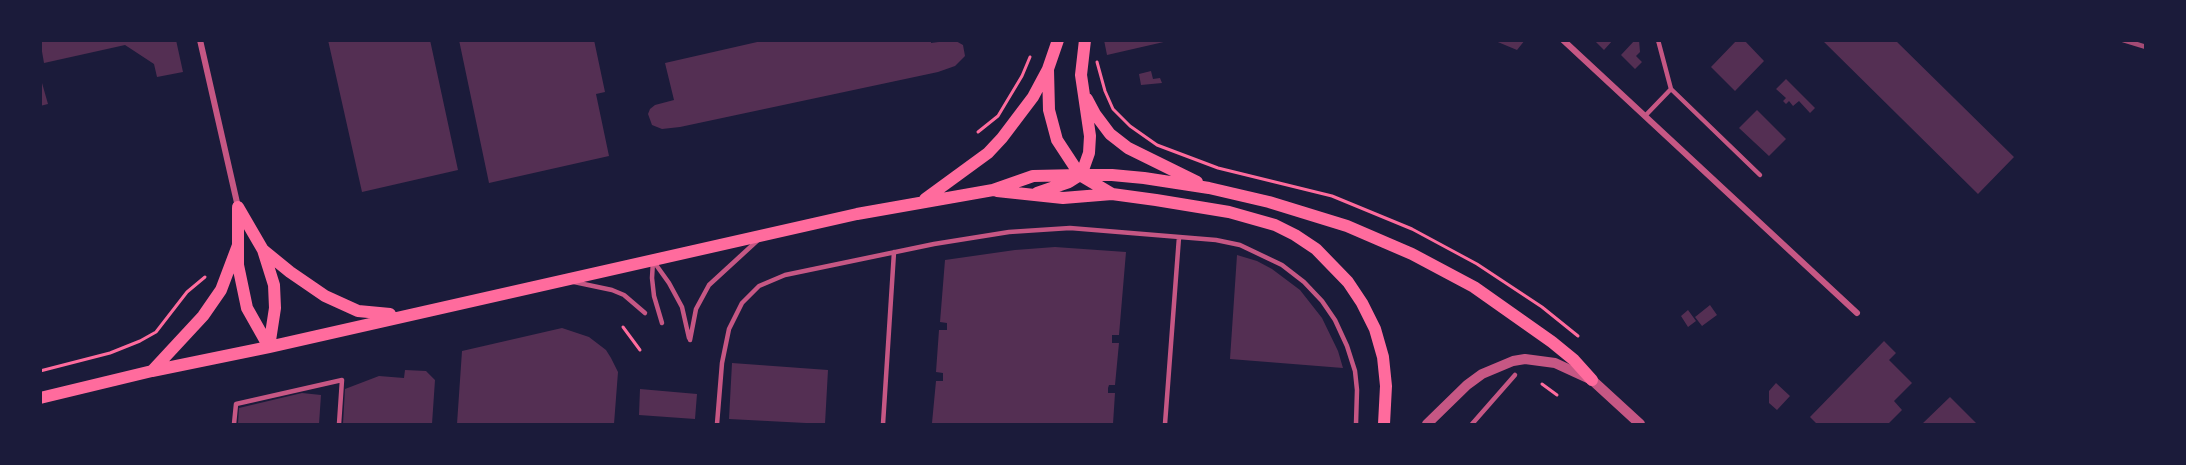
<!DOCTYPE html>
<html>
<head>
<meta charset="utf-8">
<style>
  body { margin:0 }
  #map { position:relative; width:2186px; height:465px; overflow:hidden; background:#1b1b3a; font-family:"Sofia Sans Condensed",sans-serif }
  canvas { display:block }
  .frame { position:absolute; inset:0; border:42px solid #1b1b3a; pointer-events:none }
</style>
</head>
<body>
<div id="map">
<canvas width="2186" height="465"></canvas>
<div class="frame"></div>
</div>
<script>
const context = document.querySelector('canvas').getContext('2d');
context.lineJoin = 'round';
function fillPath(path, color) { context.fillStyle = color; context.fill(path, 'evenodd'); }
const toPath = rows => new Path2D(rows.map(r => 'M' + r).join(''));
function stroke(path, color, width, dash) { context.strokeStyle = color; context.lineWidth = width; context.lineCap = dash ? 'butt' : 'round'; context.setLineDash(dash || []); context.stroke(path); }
const building = toPath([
  [40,40,176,40,183,72,157,77,154,64,125,45,44,63],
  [328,40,430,40,458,170,362,192],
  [459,40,594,40,605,92,596,94,609,156,489,183],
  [766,40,931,40,931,43,954,40,963,45,965,56,955,66,938,72,680,127,662,129,652,125,648,114,650,109,655,105,674,100,665,63],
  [1104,40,1168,40,1168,41,1107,55],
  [1493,40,1525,40,1517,50],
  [1594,40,1613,40,1604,50],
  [1635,40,1639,40,1640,52,1636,56,1642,62,1635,69,1621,55],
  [1737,40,1744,40,1764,61,1735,91,1711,67],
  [1822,40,1895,40,2014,157,1978,194],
  [1151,71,1153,79,1160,78,1162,83,1141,85,1139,74],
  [40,76,48,104,40,106],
  [1786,79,1815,108,1810,113,1799,101,1793,106,1789,101,1786,104,1783,101,1786,98,1776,89],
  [1757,110,1786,139,1769,156,1739,128],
  [1055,247,1126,252,1119,335,1112,335,1112,343,1119,343,1115,385,1109,385,1108,388,1108,393,1115,393,1113,424,939,424,932,423,936,381,943,381,943,373,936,372,939,330,947,330,947,323,940,322,945,260,1015,250],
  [1237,255,1257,261,1272,269,1300,290,1322,318,1338,351,1343,368,1230,359],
  [1710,305,1717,315,1702,326,1695,317],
  [1688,310,1696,321,1688,327,1681,316],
  [562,328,589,337,606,350,611,358,618,372,614,424,457,424,462,351],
  [1884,341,1896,353,1889,360,1912,383,1894,401,1902,410,1888,424,1817,424,1810,417],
  [732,363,828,370,825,424,729,419],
  [405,370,426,371,435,380,432,424,343,424,345,389,379,376,404,378],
  [1776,383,1790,396,1777,410,1769,403,1769,391],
  [640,389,697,394,695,419,639,415],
  [302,393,321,395,319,424,238,424,239,408],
  [1950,397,1977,424,1922,424]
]);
const path = toPath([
  [1097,62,1105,91,1113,109,1130,126,1157,145,1218,168,1332,196,1412,229,1477,264,1542,307,1578,336],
  [978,132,998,116,1022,76,1030,57],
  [623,327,640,350],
  [40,371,110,353,140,341,156,332,187,292,205,277],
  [1542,384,1557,395]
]);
const service = toPath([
  [1671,89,1760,175],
  [1645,116,1671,89,1658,40],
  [653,261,652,278,654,296,662,323],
  [654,262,669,283,682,307,689,338],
  [574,282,612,290,624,295,645,313],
  [690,340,696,309,709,285,758,240],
  [234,424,236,404,342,380,339,424],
  [717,424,722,363,729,329,742,303,759,286,785,275,934,244,1009,232,1070,228,1216,240,1240,245,1282,265,1304,282,1322,301,1335,320,1347,346,1355,371,1357,390,1356,424],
  [883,424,894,252],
  [1165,424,1179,237],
  [1472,424,1515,375]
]);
const minor = toPath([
  [200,40,238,207],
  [1563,40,1857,313]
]);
const tertiary = toPath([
  [1427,424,1467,385,1482,374,1513,361,1525,359,1555,363,1592,380,1640,424]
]);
const secondary = toPath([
  [1048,70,1049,110,1057,140,1080,175,1112,194],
  [1087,99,1095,114,1110,134,1128,148,1197,182],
  [997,191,1063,198,1112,194,1156,200,1229,212,1275,225,1295,235,1316,249,1348,282,1362,303,1375,329,1383,357,1386,386,1384,424],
  [1037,193,1069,182,1080,175,1084,167,1089,153,1090,136,1081,75,1085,40],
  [925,199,988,153,1002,138,1033,97,1048,69,1058,40],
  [238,207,263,250,274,285,275,308,269,347],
  [238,208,238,265,247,308,269,347],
  [263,250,290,272,325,296,358,311,390,314],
  [152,371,203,316,221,290,238,245],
  [40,398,152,371,269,347,857,214,993,190,1033,176,1080,175,1112,175,1144,178,1209,188,1269,202,1347,226,1412,254,1474,287,1552,342,1574,360,1592,380]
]);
const rail = toPath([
  [2123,40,2146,47]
]);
fillPath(building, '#542f53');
stroke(path, '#ff6b9d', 3);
stroke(service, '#c65784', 4.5);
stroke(minor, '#c65784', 6);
stroke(tertiary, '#c65784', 10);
stroke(secondary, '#ff6b9d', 12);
stroke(rail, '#a44b75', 4.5);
</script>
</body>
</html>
